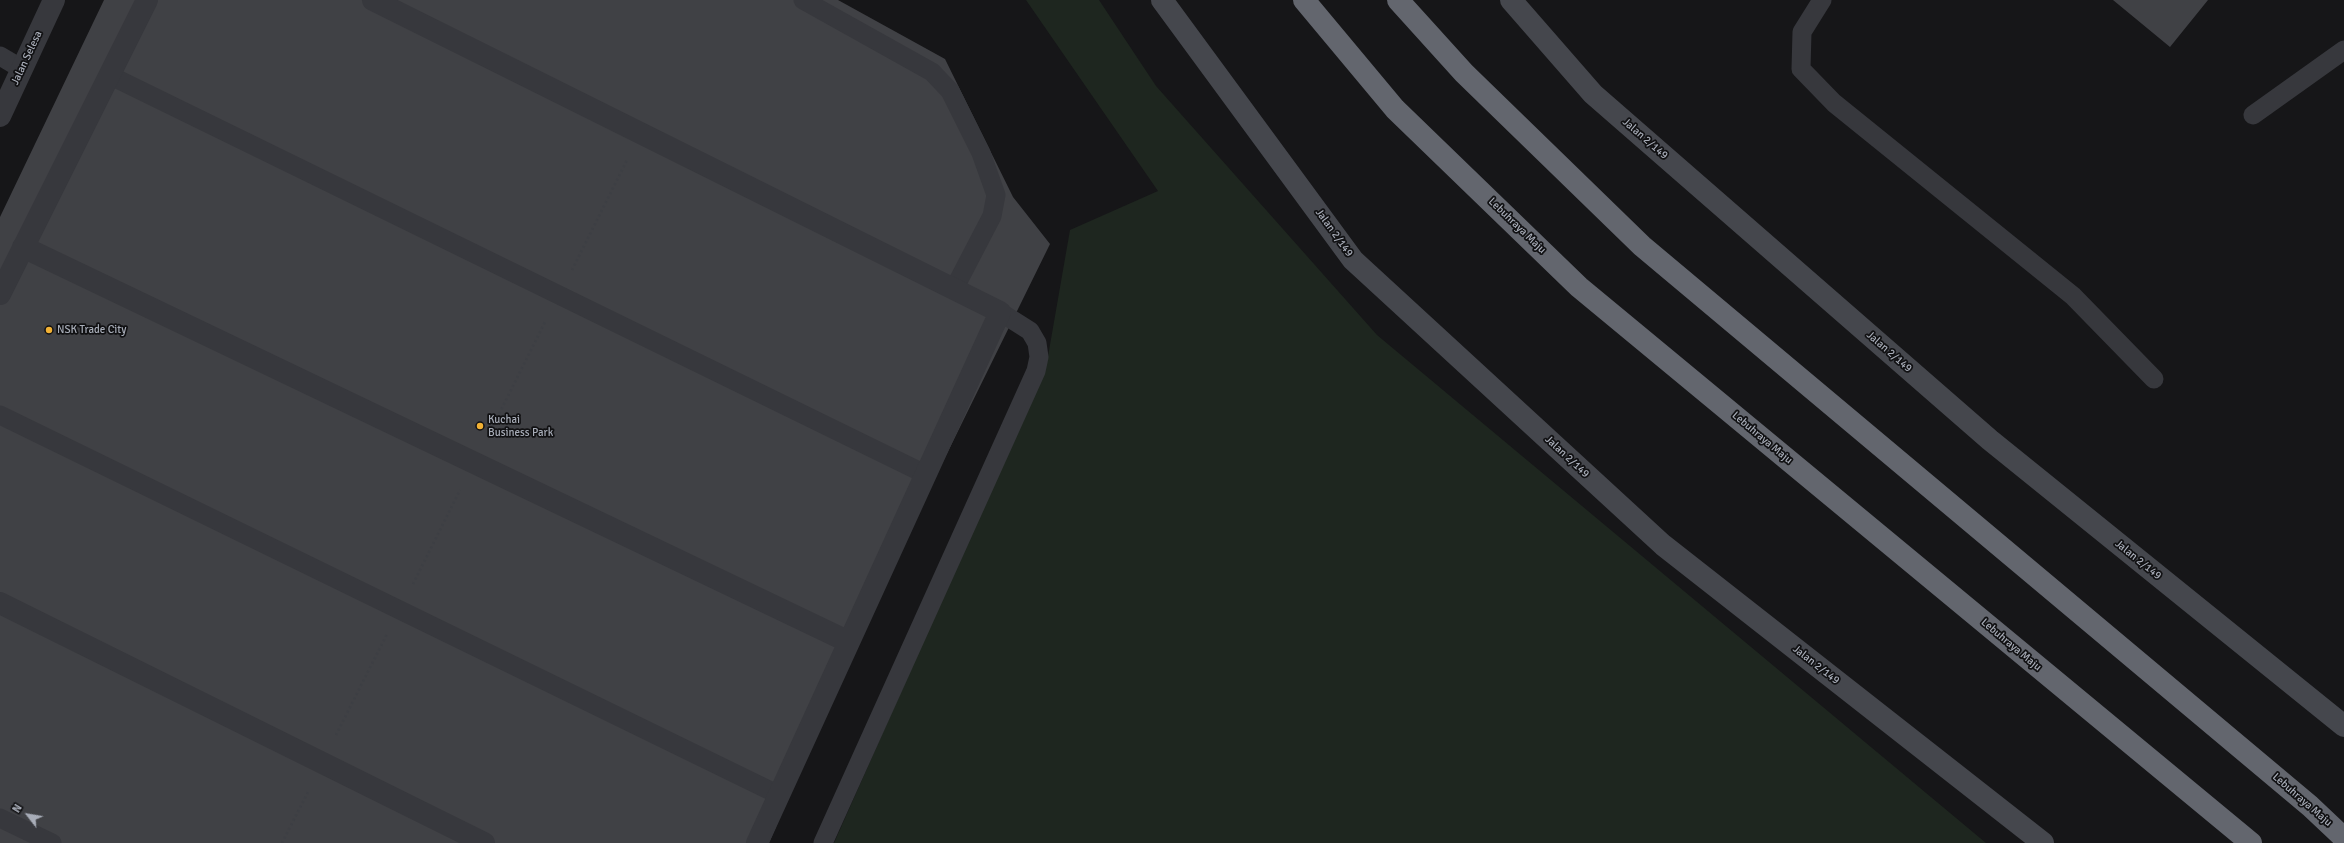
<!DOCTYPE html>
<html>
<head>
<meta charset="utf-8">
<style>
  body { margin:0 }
  #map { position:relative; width:2344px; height:843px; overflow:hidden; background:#161618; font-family:Signika,sans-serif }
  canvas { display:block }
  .north { position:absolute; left:8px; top:795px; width:40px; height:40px; -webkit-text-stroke:3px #111113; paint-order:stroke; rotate:301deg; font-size:11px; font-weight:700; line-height:16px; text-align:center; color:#a8adb8 }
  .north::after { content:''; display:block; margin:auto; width:14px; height:18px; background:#a8adb8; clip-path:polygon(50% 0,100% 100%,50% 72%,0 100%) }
</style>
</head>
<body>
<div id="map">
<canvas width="2344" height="843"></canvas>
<div class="north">N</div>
</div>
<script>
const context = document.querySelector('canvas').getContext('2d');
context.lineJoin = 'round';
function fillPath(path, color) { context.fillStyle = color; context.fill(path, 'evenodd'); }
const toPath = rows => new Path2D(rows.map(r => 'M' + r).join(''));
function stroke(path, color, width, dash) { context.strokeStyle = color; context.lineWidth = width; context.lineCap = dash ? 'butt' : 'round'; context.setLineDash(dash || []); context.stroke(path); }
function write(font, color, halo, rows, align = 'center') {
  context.font = font + ' Signika,sans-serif'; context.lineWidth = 3.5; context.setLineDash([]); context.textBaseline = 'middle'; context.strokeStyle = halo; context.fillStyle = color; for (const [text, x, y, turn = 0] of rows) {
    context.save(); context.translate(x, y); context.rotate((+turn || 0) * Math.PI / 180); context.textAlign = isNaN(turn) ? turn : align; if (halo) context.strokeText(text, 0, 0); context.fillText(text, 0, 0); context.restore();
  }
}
const green = toPath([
  [1026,0,1099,0,1156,86,1377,335,1986,843,834,843,1047,362,1070,230,1158,191]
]);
const building = toPath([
  [104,0,838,0,945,59,1013,197,1050,244,871,608,769,843,0,843,0,217],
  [2113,0,2208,0,2170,47]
]);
const path = toPath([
  [572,270,627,160],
  [488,436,546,320],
  [413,584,460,490],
  [336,735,387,634],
  [282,843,309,790]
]);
const service = toPath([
  [803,0,932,72,950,91,981,153,996,195,992,216,954,289],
  [1822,0,1802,32,1801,69,1834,103,2073,296,2154,379],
  [0,56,22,69],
  [109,75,925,474],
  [2253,115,2344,50],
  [0,415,779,795],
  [0,818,52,843],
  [823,843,1036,371,1039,357,1037,343,1030,331,1000,312]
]);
const minor = toPath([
  [373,0,1000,312,757,843],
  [0,116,54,0],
  [23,247,849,642],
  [0,294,147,0],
  [0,603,484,843]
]);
const secondary = toPath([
  [1162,0,1353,260,1663,545,2043,843],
  [1511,0,1593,94,1990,440,2344,726]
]);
const motorway = toPath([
  [1304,0,1395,109,1579,287,2251,843],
  [1398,0,1464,73,1642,246,2310,806,2344,838]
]);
const markers = [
  [49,330,4,"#f2b134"],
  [480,426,4,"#f2b134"]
];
const streetNames = [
  ["Jalan Selesa",27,58,-65],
  ["Jalan 2/149",1645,139,41],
  ["Lebuhraya Maju",1517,226,44],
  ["Jalan 2/149",1334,233,54],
  ["Jalan 2/149",1889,352,41],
  ["Lebuhraya Maju",1762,438,40],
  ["Jalan 2/149",1567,457,43],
  ["Jalan 2/149",2138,560,39],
  ["Lebuhraya Maju",2011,645,40],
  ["Jalan 2/149",1816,665,38],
  ["Lebuhraya Maju",2302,800,41]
];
const poiNames = [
  ["NSK Trade City",57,330],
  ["Kuchai",488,420],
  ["Business Park",488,433]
];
fillPath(green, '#1e261f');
fillPath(building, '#404145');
stroke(path, '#3d3f44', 2.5, [2, 3]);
stroke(service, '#37383d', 19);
stroke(minor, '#37383d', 22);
stroke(secondary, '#45474d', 22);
stroke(motorway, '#63666e', 22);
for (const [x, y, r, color] of markers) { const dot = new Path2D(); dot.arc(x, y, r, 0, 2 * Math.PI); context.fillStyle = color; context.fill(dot); stroke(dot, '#111113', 1.5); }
write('11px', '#a8adb8', '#111113', streetNames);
write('11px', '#a8adb8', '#111113', poiNames, 'left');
</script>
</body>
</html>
